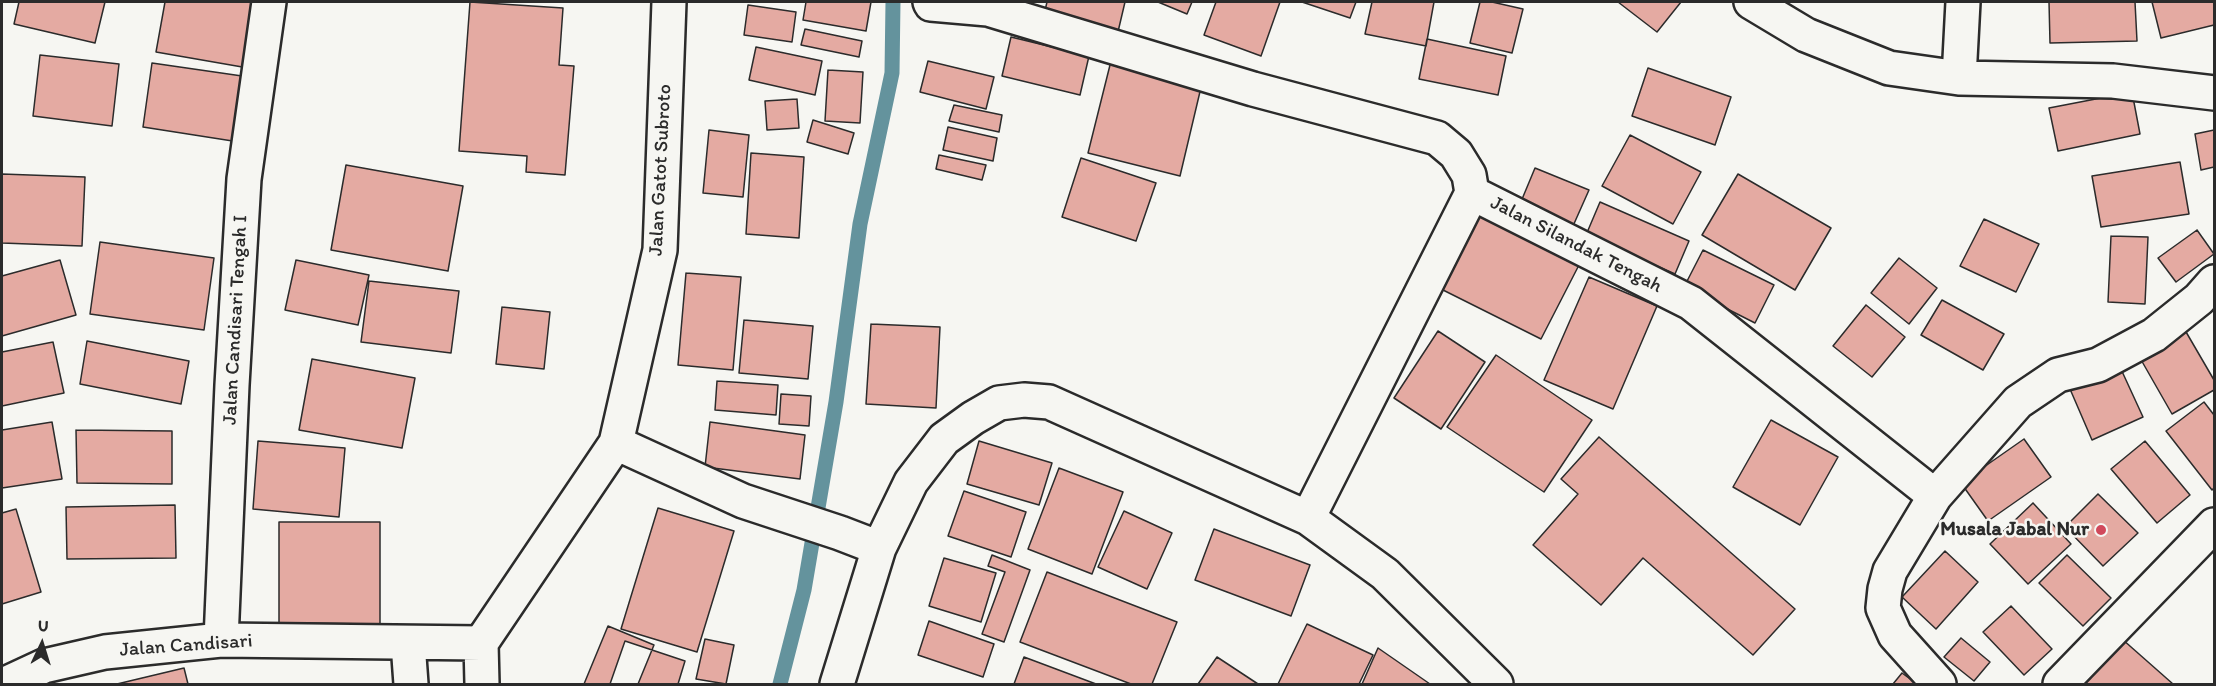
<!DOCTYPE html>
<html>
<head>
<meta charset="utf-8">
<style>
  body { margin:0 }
  #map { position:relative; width:2216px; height:686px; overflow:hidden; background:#f6f6f2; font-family:Itim,sans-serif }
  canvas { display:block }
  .frame { position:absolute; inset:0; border:3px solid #2b2b2b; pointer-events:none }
  .north { position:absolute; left:12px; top:614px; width:60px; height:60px; -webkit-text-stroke:4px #f6f6f2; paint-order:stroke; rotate:4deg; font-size:16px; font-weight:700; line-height:24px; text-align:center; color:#2b2b2b }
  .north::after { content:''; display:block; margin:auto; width:21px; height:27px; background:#2b2b2b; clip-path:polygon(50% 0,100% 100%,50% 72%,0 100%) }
</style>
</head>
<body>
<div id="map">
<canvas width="2216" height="686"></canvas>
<div class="frame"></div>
<div class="north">U</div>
</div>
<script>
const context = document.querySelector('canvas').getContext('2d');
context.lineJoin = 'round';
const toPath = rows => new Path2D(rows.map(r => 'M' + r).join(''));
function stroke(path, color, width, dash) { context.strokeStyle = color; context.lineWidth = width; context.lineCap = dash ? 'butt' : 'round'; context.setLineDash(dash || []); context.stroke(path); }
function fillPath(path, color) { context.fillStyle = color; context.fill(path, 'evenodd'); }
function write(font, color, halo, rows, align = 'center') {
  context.font = font + ' Itim,sans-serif'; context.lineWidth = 5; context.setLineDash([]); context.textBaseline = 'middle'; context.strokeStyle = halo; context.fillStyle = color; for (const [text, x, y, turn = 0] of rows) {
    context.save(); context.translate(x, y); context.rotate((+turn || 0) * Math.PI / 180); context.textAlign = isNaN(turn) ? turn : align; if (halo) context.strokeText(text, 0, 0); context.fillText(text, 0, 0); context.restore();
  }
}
const stream = toPath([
  [780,684,804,590,836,402,860,224,892,73,893,2]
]);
const building = toPath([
  [19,2,105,2,95,43,14,24,19,2],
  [165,2,259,2,248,68,156,52,165,2],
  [470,2,563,8,559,65,574,66,565,175,526,172,527,156,459,151,470,2],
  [806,2,871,2,866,31,803,20,806,2],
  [1047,2,1125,2,1117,36,1043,19,1047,2],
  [1158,2,1192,2,1187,14,1158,2],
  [1216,2,1280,2,1261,56,1204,35,1216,2],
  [1302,2,1356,2,1350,18,1302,2],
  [1372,2,1434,2,1426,46,1365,34,1372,2],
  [1480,2,1492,2,1523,9,1512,53,1470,43,1480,2],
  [1618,2,1681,2,1657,32,1618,2],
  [2049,2,2135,2,2137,41,2050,43,2049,2],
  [2152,2,2214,2,2214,25,2161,38,2152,2],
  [748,5,796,12,792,42,744,35,748,5],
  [805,29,862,41,859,57,801,45,805,29],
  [1011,37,1089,56,1080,95,1002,76,1011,37],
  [1427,39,1506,56,1498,95,1419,79,1427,39],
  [756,47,822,61,815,95,749,80,756,47],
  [40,55,119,64,112,126,33,116,40,55],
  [1112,57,1203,79,1180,176,1088,153,1112,57],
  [928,61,994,77,986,109,920,92,928,61],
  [152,63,249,77,239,142,143,127,152,63],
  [1648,68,1731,97,1715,145,1632,116,1648,68],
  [828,70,863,72,860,123,825,121,828,70],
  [2132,92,2140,134,2058,151,2049,108,2132,92],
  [797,99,799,128,767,130,765,101,797,99],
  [954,105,1002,115,999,132,949,121,954,105],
  [813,120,854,133,848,154,807,142,813,120],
  [948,127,997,138,993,161,943,150,948,127],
  [709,130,749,135,743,197,703,193,709,130],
  [2214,130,2214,167,2201,170,2195,134,2214,130],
  [1630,135,1701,172,1673,224,1602,186,1630,135],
  [751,153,804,157,799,238,746,234,751,153],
  [939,155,986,165,982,180,936,169,939,155],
  [1081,158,1156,183,1136,241,1062,217,1081,158],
  [2180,162,2189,214,2101,227,2092,176,2180,162],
  [346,165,463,186,448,271,331,250,346,165],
  [1535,168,1589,190,1573,226,1520,204,1535,168],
  [2,174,85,177,82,246,2,243,2,174],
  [1738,174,1831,228,1795,290,1702,235,1738,174],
  [1600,202,1689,241,1675,274,1586,235,1600,202],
  [1471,210,1579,265,1541,339,1433,285,1471,210],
  [1984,219,2039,244,2016,292,1960,266,1984,219],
  [2197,230,2214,254,2176,282,2158,258,2197,230],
  [2111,236,2148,237,2145,304,2108,302,2111,236],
  [100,242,214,258,204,330,90,314,100,242],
  [1703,250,1774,285,1755,323,1684,287,1703,250],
  [1899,258,1937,288,1909,324,1871,293,1899,258],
  [60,260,76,315,2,336,2,276,60,260],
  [296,260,369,275,358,325,285,310,296,260],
  [686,273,741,277,733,370,678,365,686,273],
  [1589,277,1657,306,1613,409,1544,380,1589,277],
  [369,281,459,291,451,353,361,342,369,281],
  [1942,300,2004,334,1983,370,1921,335,1942,300],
  [1866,305,1905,337,1872,377,1833,346,1866,305],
  [502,307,550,312,544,369,496,364,502,307],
  [744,320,813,326,808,379,739,373,744,320],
  [871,324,940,327,936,408,866,404,871,324],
  [2182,325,2214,380,2214,390,2172,414,2136,351,2182,325],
  [1438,331,1485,362,1441,429,1394,398,1438,331],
  [87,341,189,361,181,404,80,384,87,341],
  [53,342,64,393,2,406,2,352,53,342],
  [1496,355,1592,420,1544,492,1447,427,1496,355],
  [312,359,415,378,402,448,299,430,312,359],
  [2120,367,2143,417,2092,440,2070,389,2120,367],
  [717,381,778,385,776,415,715,410,717,381],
  [781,394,811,396,809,426,779,424,781,394],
  [2204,402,2214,415,2214,488,2212,490,2166,431,2204,402],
  [1771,420,1838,457,1800,525,1733,487,1771,420],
  [52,422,62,479,2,488,2,430,52,422],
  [710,422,805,435,800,479,705,467,710,422],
  [76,430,172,431,172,484,77,483,76,430],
  [1599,437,1795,609,1753,655,1643,558,1601,605,1533,545,1578,494,1561,479,1599,437],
  [2024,439,2051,477,1988,521,1961,483,2024,439],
  [258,441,345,448,339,517,253,509,258,441],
  [979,441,1052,463,1039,505,967,484,979,441],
  [2145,441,2190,495,2157,523,2111,469,2145,441],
  [1059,468,1123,492,1092,574,1028,549,1059,468],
  [964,491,1026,512,1011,557,948,536,964,491],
  [2098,494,2138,533,2103,566,2065,527,2098,494],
  [2033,503,2071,544,2028,584,1990,544,2033,503],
  [175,505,176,558,67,559,66,507,175,505],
  [658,508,734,531,697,652,621,629,658,508],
  [16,509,41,592,2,604,2,513,16,509],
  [1124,511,1172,533,1147,589,1098,567,1124,511],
  [279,522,380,522,380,624,279,623,279,522],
  [1214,529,1310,565,1291,616,1195,580,1214,529],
  [1945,551,1978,582,1936,629,1902,597,1945,551],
  [992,555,1030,570,1004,642,982,634,1005,572,988,566,992,555],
  [2067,555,2111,598,2083,626,2039,583,2067,555],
  [944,558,996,573,981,622,929,606,944,558],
  [1047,572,1177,622,1152,684,1131,684,1020,642,1047,572],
  [2011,606,2052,649,2024,675,1983,632,2011,606],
  [929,621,994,644,983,677,918,655,929,621],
  [1307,624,1373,655,1359,684,1278,684,1307,624],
  [608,626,654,645,638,684,584,684,608,626],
  [1961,638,1990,662,1974,681,1944,657,1961,638],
  [705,639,734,645,726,684,696,679,705,639],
  [2122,639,2173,684,2081,684,2122,639],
  [625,641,685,661,678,684,610,684,625,641],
  [1378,648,1430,684,1362,684,1378,648],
  [1024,657,1096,684,1014,684,1024,657],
  [1217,657,1258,684,1198,684,1217,657],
  [184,668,188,684,117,684,184,668],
  [1902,673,1917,684,1893,684,1902,673]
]);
const minor = toPath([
  [930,2,931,4,988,9,1253,89,1437,138,1456,154,1469,175,1472,193],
  [1751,2,1806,35,1889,68,1959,78,2113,81,2214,93],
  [1959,78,1963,2],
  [1472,193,1691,303,1935,496],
  [616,443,743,501,840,533,879,548,837,684],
  [1308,518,1472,193],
  [879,548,911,482,944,439,973,418,999,403,1024,400,1049,402,1308,518,1385,574,1496,684],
  [221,640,232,385,244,179,269,2],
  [408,643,411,684],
  [5,684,44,666,105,652,221,640,481,643],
  [482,684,481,643,616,443,660,250,669,2],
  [1939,684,1895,635,1883,608,1885,589,1890,571,1935,496,2018,402,2058,375,2098,365,2154,335,2199,299,2214,282],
  [2060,684,2214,525]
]);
const markers = [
  [2101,530,6,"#d1495b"]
];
const streetNames = [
  ["Jalan Gatot Subroto",661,170,-87],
  ["Jalan Silandak Tengah",1576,245,27],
  ["Jalan Candisari Tengah I",236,320,-87],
  ["Jalan Candisari",186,646,-4]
];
const poiNames = [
  ["Musala Jabal Nur",2089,530]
];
stroke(stream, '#64939d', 15);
fillPath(building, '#e4aaa2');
stroke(building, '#2b2b2b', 1.5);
stroke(minor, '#2b2b2b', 38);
stroke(minor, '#f6f6f2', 33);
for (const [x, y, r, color] of markers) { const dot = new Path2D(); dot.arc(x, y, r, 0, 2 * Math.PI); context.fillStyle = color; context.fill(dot); stroke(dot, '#f6f6f2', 2); }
write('20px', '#2b2b2b', '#f6f6f2', streetNames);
write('bold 20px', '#2b2b2b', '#f6f6f2', poiNames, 'right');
</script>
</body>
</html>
